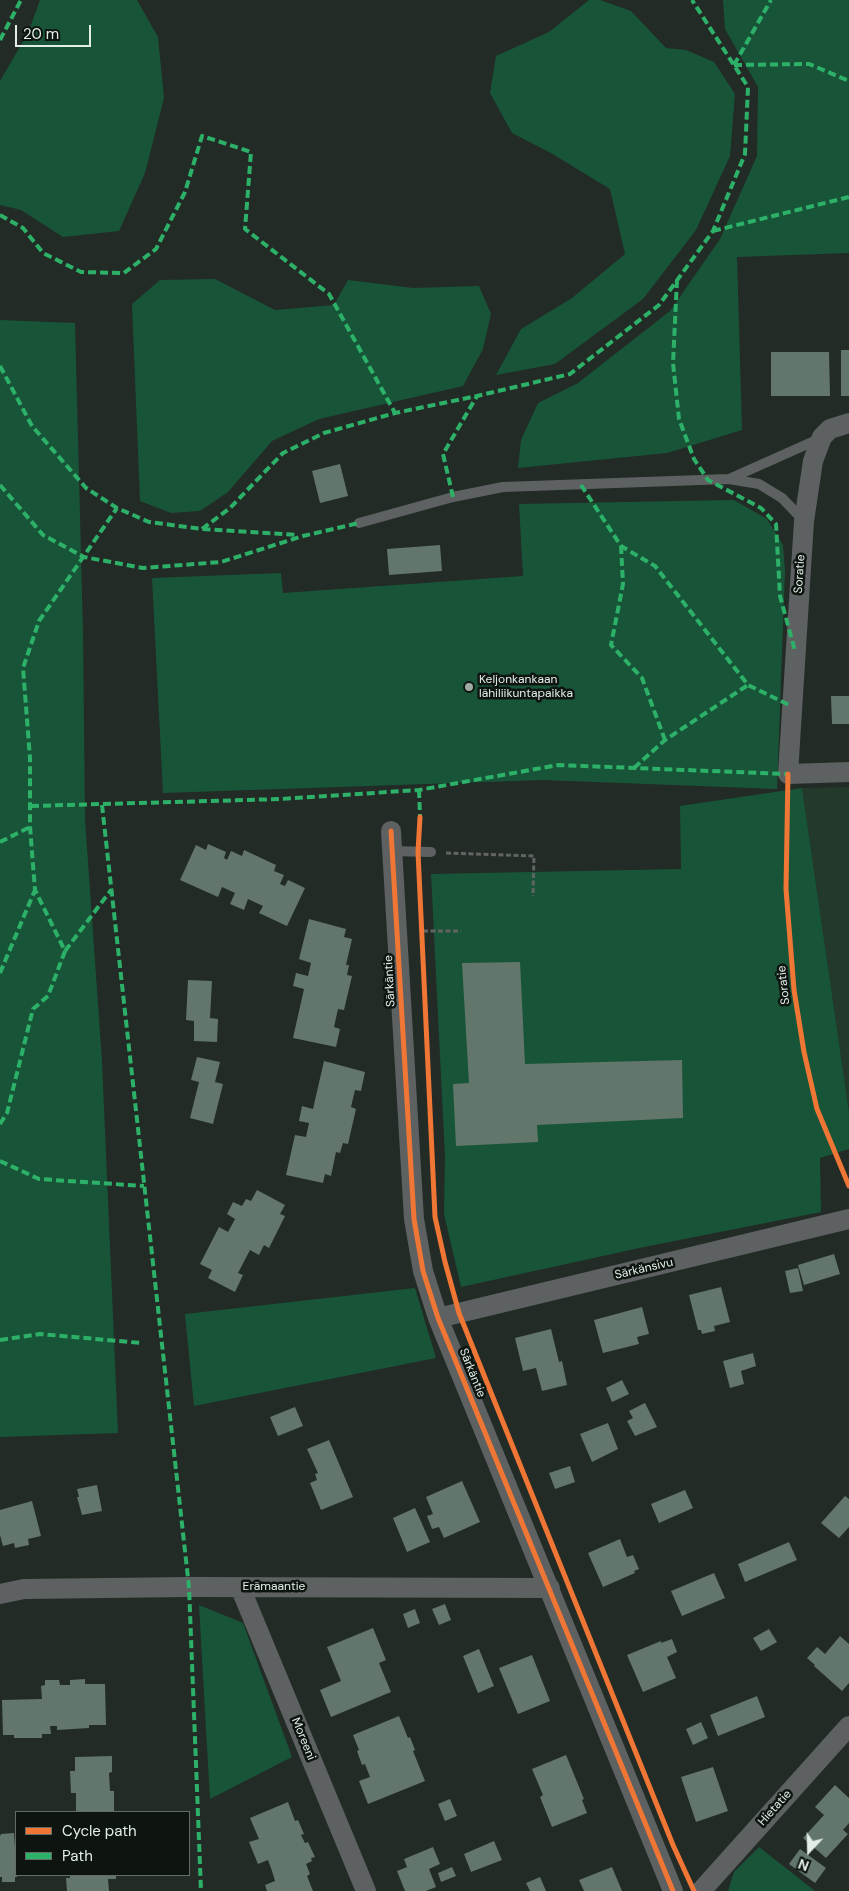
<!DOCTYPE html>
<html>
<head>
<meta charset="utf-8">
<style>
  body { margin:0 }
  #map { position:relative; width:849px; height:1891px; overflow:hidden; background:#222b26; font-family:"DM Sans",sans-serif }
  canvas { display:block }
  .legend { position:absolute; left:15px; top:1811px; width:175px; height:65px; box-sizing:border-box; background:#0e1511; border:1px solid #636c67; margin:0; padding:6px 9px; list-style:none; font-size:15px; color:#e3eee7 }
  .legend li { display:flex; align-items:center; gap:10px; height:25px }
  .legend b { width:25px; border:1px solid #636c67 }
  .north { position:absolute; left:784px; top:1826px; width:50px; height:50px; -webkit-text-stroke:4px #0e1511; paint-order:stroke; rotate:201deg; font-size:14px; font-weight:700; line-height:20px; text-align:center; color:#e3eee7 }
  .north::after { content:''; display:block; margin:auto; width:18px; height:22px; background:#e3eee7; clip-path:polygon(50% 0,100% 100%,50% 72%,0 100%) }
  .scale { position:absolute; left:15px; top:25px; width:76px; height:22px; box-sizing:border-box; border:2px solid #e3eee7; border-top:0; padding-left:6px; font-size:15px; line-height:18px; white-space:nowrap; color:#e3eee7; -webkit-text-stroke:4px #0e1511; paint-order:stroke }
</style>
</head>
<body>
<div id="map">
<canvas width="849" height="1891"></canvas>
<ul class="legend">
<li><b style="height:6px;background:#f07635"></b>Cycle path</li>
<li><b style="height:6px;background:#2db169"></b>Path</li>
</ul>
<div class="north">N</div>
<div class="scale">20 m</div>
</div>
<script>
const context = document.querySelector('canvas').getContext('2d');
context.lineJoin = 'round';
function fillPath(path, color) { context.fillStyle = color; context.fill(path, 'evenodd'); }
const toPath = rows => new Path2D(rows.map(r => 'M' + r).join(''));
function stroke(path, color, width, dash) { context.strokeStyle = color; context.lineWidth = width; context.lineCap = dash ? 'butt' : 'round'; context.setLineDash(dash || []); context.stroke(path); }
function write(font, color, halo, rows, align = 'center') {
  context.font = font + ' "DM Sans",sans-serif'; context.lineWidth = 5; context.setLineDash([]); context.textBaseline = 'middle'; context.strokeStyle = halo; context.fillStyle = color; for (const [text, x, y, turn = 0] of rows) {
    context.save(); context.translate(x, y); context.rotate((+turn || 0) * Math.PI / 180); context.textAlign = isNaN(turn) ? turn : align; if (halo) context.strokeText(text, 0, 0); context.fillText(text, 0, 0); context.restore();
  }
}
const built = toPath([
  [849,787,849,1112,802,788]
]);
const green = toPath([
  [40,0,137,0,158,37,164,98,145,173,119,231,63,237,21,210,0,205,0,81,28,33],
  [589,0,600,0,631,11,666,48,686,50,714,62,735,94,730,156,696,230,643,299,555,364,496,375,521,329,572,298,625,254,610,189,551,153,512,133,490,93,496,56,549,32],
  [723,0,849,0,849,253,737,257,742,430,667,453,518,468,521,440,538,403,578,383,670,311,720,239,757,156,758,87,725,29],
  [215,279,275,310,334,305,348,280,413,288,479,286,491,314,483,349,463,386,319,419,272,441,228,492,200,511,171,513,140,501,132,304,160,280],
  [0,320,75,323,83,633,85,819,102,1061,118,1433,0,1437],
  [734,500,767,519,783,545,785,571,777,789,543,780,163,793,152,578,281,573,283,593,523,576,519,504],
  [802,788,849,1112,849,1149,820,1158,821,1212,644,1247,461,1287,444,1214,445,1156,431,874,681,869,680,806],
  [415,1288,436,1358,194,1406,185,1314],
  [199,1605,243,1623,292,1757,210,1799],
  [759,1847,815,1891,728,1891,734,1872]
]);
const building = toPath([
  [841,350,849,350,849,396,841,396],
  [771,352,829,352,830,396,771,396],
  [340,464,348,496,320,503,312,471],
  [440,545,442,571,389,575,387,549],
  [831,696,849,696,849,724,832,724],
  [208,844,226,852,224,858,227,860,231,851,242,856,244,850,276,865,274,871,284,875,280,884,285,886,288,880,305,888,287,926,259,913,263,906,248,899,244,910,230,904,235,893,222,887,218,897,180,880,196,845,206,850],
  [309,919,346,929,344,937,352,939,346,965,349,965,347,975,352,976,344,1010,338,1009,334,1027,340,1029,336,1047,293,1038,304,989,293,986,296,973,308,976,311,963,299,959],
  [520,962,525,1064,682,1060,683,1118,537,1125,538,1142,456,1146,453,1084,469,1083,462,963],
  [188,980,212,981,210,1018,218,1019,217,1042,194,1041,194,1021,186,1020],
  [197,1057,220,1062,215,1082,223,1084,213,1124,190,1118,199,1082,191,1080],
  [324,1061,365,1072,361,1091,355,1090,351,1107,356,1109,348,1144,343,1143,340,1153,336,1152,331,1176,325,1174,323,1183,286,1175,295,1135,306,1137,309,1123,299,1121,302,1106,313,1109],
  [257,1190,285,1205,280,1214,285,1216,269,1248,264,1245,259,1255,250,1250,238,1273,243,1275,235,1292,208,1278,212,1270,200,1264,219,1227,228,1232,235,1219,227,1214,233,1202,242,1206,246,1199,251,1201],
  [834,1254,840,1274,804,1285,798,1265],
  [798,1268,803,1291,790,1293,785,1271],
  [721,1287,730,1322,714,1326,715,1331,702,1334,701,1330,698,1330,689,1295],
  [642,1307,649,1334,637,1337,639,1344,603,1353,594,1320],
  [551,1329,559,1362,562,1361,567,1385,542,1391,536,1368,523,1371,515,1338],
  [753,1353,756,1366,741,1371,744,1384,730,1388,723,1361],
  [622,1380,629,1394,612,1402,606,1388],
  [645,1403,657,1427,635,1436,627,1421,633,1418,629,1411],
  [295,1407,303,1426,278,1436,270,1417],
  [608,1423,618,1449,592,1462,580,1434],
  [329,1440,353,1497,321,1510,310,1483,317,1480,315,1474,318,1473,307,1449],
  [570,1466,575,1482,555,1489,549,1473],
  [462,1481,480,1522,444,1538,439,1527,432,1529,427,1516,433,1514,426,1497],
  [97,1485,102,1511,82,1515,77,1497,79,1497,77,1489],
  [685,1490,693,1508,659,1523,651,1504],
  [845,1496,849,1499,849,1527,839,1538,821,1523],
  [32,1501,41,1536,28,1539,29,1545,15,1548,14,1543,3,1546,0,1535,0,1510],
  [415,1508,430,1542,407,1552,393,1518],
  [620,1539,627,1557,633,1555,639,1569,634,1571,635,1573,603,1587,588,1553],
  [789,1542,797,1560,745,1582,738,1564],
  [714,1573,725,1598,682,1616,671,1591],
  [445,1604,451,1620,439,1625,432,1609],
  [415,1609,420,1623,408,1628,403,1614],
  [373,1628,386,1660,379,1663,391,1692,331,1717,320,1690,341,1681,327,1647],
  [769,1629,777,1642,761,1651,753,1638],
  [840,1636,849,1644,849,1683,842,1691,814,1666,815,1665,807,1658,817,1647,825,1654],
  [672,1639,677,1652,667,1657,676,1678,643,1692,627,1655,661,1641,661,1643],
  [479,1649,494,1686,478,1693,463,1656],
  [532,1655,550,1701,518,1714,499,1668],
  [85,1679,85,1684,105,1684,106,1725,89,1725,89,1728,57,1730,57,1726,50,1726,51,1734,42,1734,42,1738,14,1738,14,1735,3,1735,2,1700,42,1699,41,1686,45,1685,45,1680,59,1680,60,1685,70,1685,70,1680],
  [757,1696,765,1717,718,1736,710,1715],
  [399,1716,408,1738,410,1737,415,1750,413,1751,425,1781,368,1804,359,1781,370,1777,365,1764,362,1765,357,1751,359,1750,353,1735],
  [701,1722,708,1738,693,1745,686,1729],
  [566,1755,584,1799,582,1800,587,1813,552,1827,540,1797,543,1795,532,1769],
  [112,1756,112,1772,109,1773,110,1791,114,1791,114,1812,76,1812,76,1793,71,1793,70,1771,75,1771,75,1757],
  [713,1767,728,1811,696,1822,681,1777],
  [835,1785,849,1798,849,1823,843,1830,848,1834,826,1858,803,1838,824,1815,815,1807],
  [450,1799,457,1816,445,1821,438,1804],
  [288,1802,295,1821,298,1820,304,1834,301,1835,305,1843,308,1842,315,1857,311,1858,312,1861,306,1864,310,1874,307,1876,313,1891,267,1891,265,1885,275,1881,272,1871,268,1860,258,1864,249,1842,259,1839,250,1818],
  [14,1833,17,1877,15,1877,15,1882,2,1882,2,1877,0,1877,0,1836,1,1834],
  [494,1841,502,1860,471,1872,464,1854],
  [433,1847,440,1864,429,1869,436,1887,426,1891,405,1891,397,1871,407,1867,404,1859],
  [800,1849,826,1868,815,1883,789,1864],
  [452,1867,456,1876,441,1882,438,1873],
  [612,1867,622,1891,584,1891,579,1880],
  [70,1875,116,1875,116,1879,108,1879,109,1891,67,1891,66,1878,70,1878],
  [540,1877,546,1891,530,1891,526,1883]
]);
const path = toPath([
  [446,853,534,856,533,896],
  [423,931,461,931]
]);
const lane = toPath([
  [729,479,759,484,782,498,804,521],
  [359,523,453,497,503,487,729,479,821,438],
  [392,851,431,852]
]);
const street = toPath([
  [849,423,830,429,822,437,813,461,804,521,788,774,849,772],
  [391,831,414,1219,423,1271,438,1318,673,1891],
  [438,1318,849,1219],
  [240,1587,366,1891],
  [0,1594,24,1589,189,1587,550,1588],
  [701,1891,849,1726]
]);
const quiet = toPath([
  [0,40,21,0],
  [734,65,809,64,849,81],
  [734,65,771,0],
  [0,215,23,228,43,253,81,272,124,273,156,249,185,192,202,136,251,152,245,229,329,294,395,413],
  [713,231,849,197],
  [677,280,673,363,679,419,694,459,708,480,761,508,776,524,780,596,795,651],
  [0,366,32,426,86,488,117,508,149,522,202,529,298,535],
  [0,485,43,535,84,557,143,568,221,562,303,536,359,523],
  [581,485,621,546,655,566,748,685,791,706],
  [453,497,443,454,477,396],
  [202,529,230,508,283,453,324,433,395,413,477,396,570,374,659,305,713,231,745,154,748,87,692,0],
  [621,546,623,584,611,645,642,678,665,740],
  [634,768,665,740,748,685],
  [419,790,420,817],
  [102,805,189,1587,201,1891],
  [31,806,281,799,419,790,558,765,788,774],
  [0,842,30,827],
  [65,951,111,890],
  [0,973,35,890],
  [0,1124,7,1113,33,1009,48,996,65,951,35,890,30,827,30,758,23,668,39,621,117,508],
  [0,1161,39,1179,144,1186],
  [0,1340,40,1334,141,1343]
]);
const cycleway = toPath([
  [788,774,786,889,794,990,804,1052,817,1109,849,1186],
  [420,817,418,852,435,1217,445,1262,459,1313,673,1845,694,1891],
  [391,831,414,1219,423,1271,438,1318,673,1891]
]);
const markers = [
  [469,687,5,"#9faaa3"]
];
const streetNames = [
  ["Soratie",800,574,-86],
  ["Särkäntie",390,981,-93],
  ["Soratie",784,985,-96],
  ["Särkänsivu",644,1269,-13],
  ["Särkäntie",472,1373,68],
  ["Erämaantie",274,1587],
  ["Moreeni",303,1739,68],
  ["Hietatie",775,1808,-48]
];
const poiNames = [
  ["Keljonkankaan",479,680],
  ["lähiliikuntapaikka",479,694]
];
fillPath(built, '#23392c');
fillPath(green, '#185538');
fillPath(building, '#63766b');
stroke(path, '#616463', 3, [5, 2.5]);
stroke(lane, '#5e6161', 10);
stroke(street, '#5e6161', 20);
stroke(quiet, '#2db169', 4, [8, 4]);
stroke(cycleway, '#f07635', 5);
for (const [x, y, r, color] of markers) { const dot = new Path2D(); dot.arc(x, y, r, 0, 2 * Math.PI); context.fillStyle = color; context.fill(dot); stroke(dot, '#0e1511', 2); }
write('12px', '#e3eee7', '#0e1511', streetNames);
write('12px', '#e3eee7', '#0e1511', poiNames, 'left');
</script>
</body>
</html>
